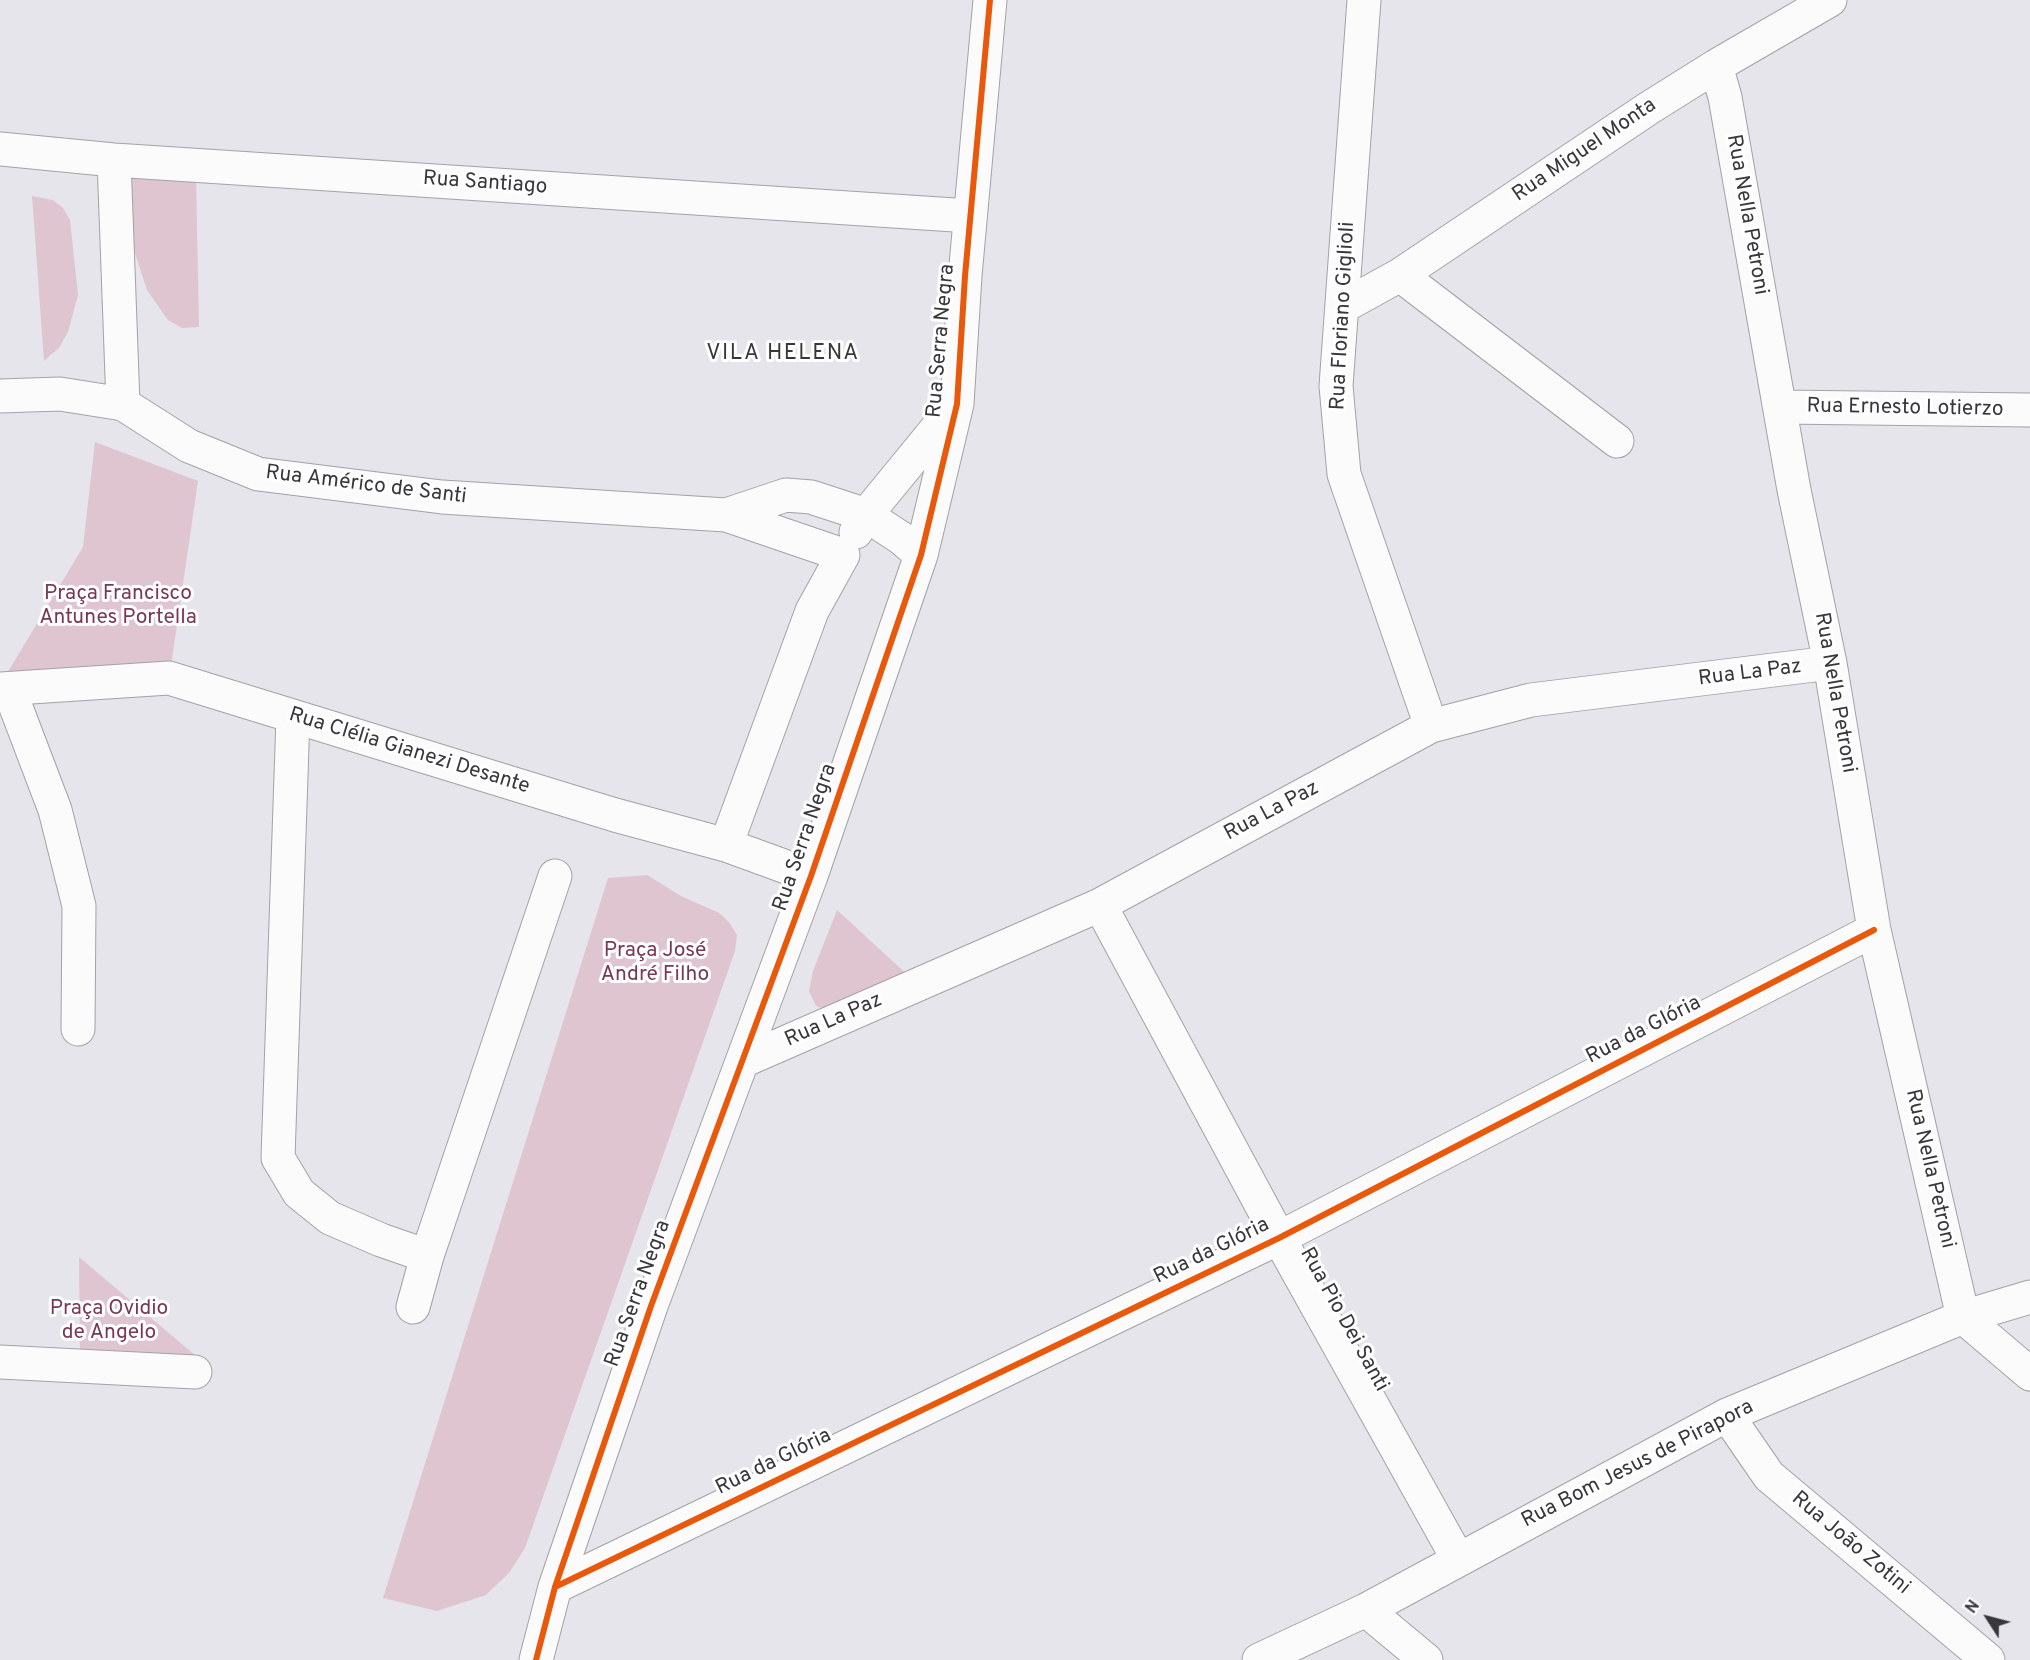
<!DOCTYPE html>
<html>
<head>
<meta charset="utf-8">
<style>
  body { margin:0 }
  #map { position:relative; width:2030px; height:1660px; overflow:hidden; background:#e5e5eb; font-family:Overpass,sans-serif }
  canvas { display:block }
  .north { position:absolute; left:1958px; top:1588px; width:60px; height:60px; -webkit-text-stroke:4px #fff; paint-order:stroke; rotate:306deg; font-size:16px; font-weight:700; line-height:24px; text-align:center; color:#37373c }
  .north::after { content:''; display:block; margin:auto; width:21px; height:27px; background:#37373c; clip-path:polygon(50% 0,100% 100%,50% 72%,0 100%) }
</style>
</head>
<body>
<div id="map">
<canvas width="2030" height="1660"></canvas>
<div class="north">N</div>
</div>
<script>
const context = document.querySelector('canvas').getContext('2d');
context.lineJoin = 'round';
function fillPath(path, color) { context.fillStyle = color; context.fill(path, 'evenodd'); }
const toPath = rows => new Path2D(rows.map(r => 'M' + r).join(''));
function stroke(path, color, width, dash) { context.strokeStyle = color; context.lineWidth = width; context.lineCap = dash ? 'butt' : 'round'; context.setLineDash(dash || []); context.stroke(path); }
function write(font, color, halo, rows, align = 'center') {
  context.font = font + ' Overpass,sans-serif'; context.lineWidth = 6; context.setLineDash([]); context.textBaseline = 'middle'; context.strokeStyle = halo; context.fillStyle = color; for (const [text, x, y, turn = 0] of rows) {
    context.save(); context.translate(x, y); context.rotate((+turn || 0) * Math.PI / 180); context.textAlign = isNaN(turn) ? turn : align; if (halo) context.strokeText(text, 0, 0); context.fillText(text, 0, 0); context.restore();
  }
}
const green = toPath([
  [131,169,196,176,199,327,182,328,168,320,147,290,135,253,124,181],
  [32,196,53,200,63,208,70,220,78,295,68,332,59,348,44,361],
  [95,442,198,481,171,666,3,680,83,547],
  [647,875,681,896,719,913,729,922,737,935,735,951,525,1548,509,1573,486,1595,437,1611,383,1598,608,878],
  [837,910,912,979,831,1012,816,1006,809,991,813,971],
  [79,1257,196,1356,80,1351]
]);
const minor = toPath([
  [1364,0,1336,386,1344,474,1431,726],
  [1716,66,1725,97,1794,490,1830,663,1874,930,1963,1317,2030,1374],
  [0,149,114,160,970,216],
  [114,160,123,404,189,446,258,474,442,497,726,515,843,555,812,611,726,845],
  [1400,275,1617,441],
  [1342,307,1400,275,1649,108,1716,66,1830,0],
  [0,396,60,394,123,404],
  [1780,407,2030,410],
  [726,515,786,495,811,497,866,515,952,410],
  [856,532,866,515,901,538,921,555],
  [0,689,169,678,615,815,726,845,811,876],
  [9,689,55,810,79,906,78,1029],
  [293,717,278,1158,299,1193,330,1218,381,1240,427,1256],
  [1100,905,1279,1238,1458,1559],
  [743,1061,1100,905,1431,726,1531,700,1830,663],
  [413,1307,427,1256,555,876],
  [0,1362,195,1372],
  [1727,1415,1769,1476,1988,1660],
  [555,1587,1279,1238,1874,930],
  [1366,1610,1426,1660],
  [536,1660,555,1587,651,1306,811,876,921,555,957,404,965,276,990,0],
  [1259,1660,1366,1610,1727,1415,1963,1317,2030,1297]
]);
const cycleway = toPath([
  [555,1587,1279,1238,1874,930],
  [536,1660,555,1587,651,1306,811,876,921,555,957,404,965,276,990,0]
]);
const streetNames = [
  ["Rua Miguel Monta",1585,151,-34],
  ["Rua Santiago",485,184,4],
  ["Rua Nella Petroni",1746,215,80],
  ["Rua Floriano Giglioli",1344,316,-87],
  ["Rua Serra Negra",942,341,-85],
  ["Rua Ernesto Lotierzo",1905,409,1],
  ["Rua Américo de Santi",366,486,7],
  ["Rua La Paz",1750,674,-7],
  ["Rua Nella Petroni",1834,693,80],
  ["Rua Clélia Gianezi Desante",409,752,17],
  ["Rua La Paz",1272,812,-28],
  ["Rua Serra Negra",806,838,-71],
  ["Rua La Paz",834,1021,-24],
  ["Rua da Glória",1644,1031,-27],
  ["Rua Nella Petroni",1929,1169,77],
  ["Rua da Glória",1212,1252,-26],
  ["Rua Serra Negra",639,1294,-70],
  ["Rua Pio Dei Santi",1343,1320,61],
  ["Rua da Glória",774,1463,-26],
  ["Rua Bom Jesus de Pirapora",1638,1465,-27],
  ["Rua João Zotini",1850,1544,40]
];
const parkNames = [
  ["Praça Francisco",118,595],
  ["Antunes Portella",118,619],
  ["Praça José",655,952],
  ["André Filho",655,976],
  ["Praça Ovidio",109,1310],
  ["de Angelo",109,1334]
];
const neighbourhoodNames = [
  ["VILA HELENA",783,355]
];
fillPath(green, '#dfc5d0');
stroke(minor, '#a2a2a7', 35);
stroke(minor, '#fbfbfc', 33);
stroke(cycleway, '#e8590c', 6);
write('21px', '#37373c', '#fff', streetNames);
write('21px', '#783951', '#fff', parkNames);
context.letterSpacing = '1.5px';
write('22px', '#37373c', '#fff', neighbourhoodNames);
context.letterSpacing = '0px';
</script>
</body>
</html>
